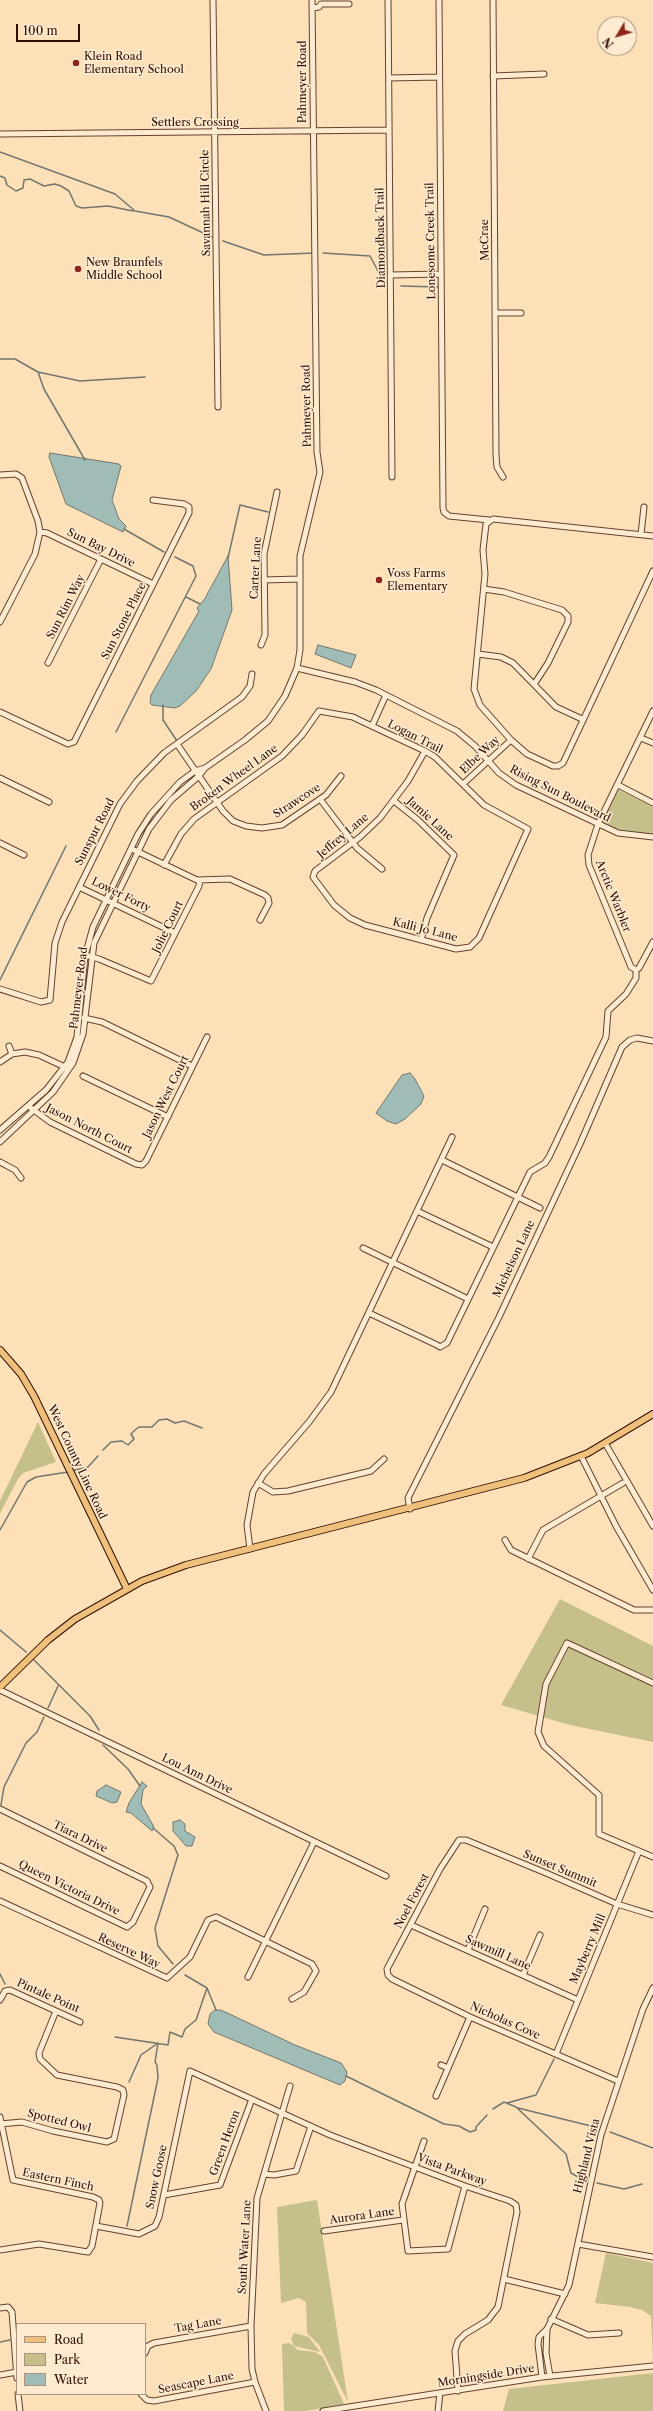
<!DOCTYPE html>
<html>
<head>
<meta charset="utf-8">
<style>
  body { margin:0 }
  #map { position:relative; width:653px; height:2411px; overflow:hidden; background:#fbe0b8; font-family:"Libre Caslon Text",serif }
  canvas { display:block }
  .legend { position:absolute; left:16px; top:2323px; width:130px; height:72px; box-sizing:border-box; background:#fcebd1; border:1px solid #aa937f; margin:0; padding:5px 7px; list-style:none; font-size:12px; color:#300e03 }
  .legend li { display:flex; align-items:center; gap:8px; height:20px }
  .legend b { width:20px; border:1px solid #aa937f }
  .north { position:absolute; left:597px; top:16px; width:40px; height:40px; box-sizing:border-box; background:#fcebd1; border:1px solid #aa937f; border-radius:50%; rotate:232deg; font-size:11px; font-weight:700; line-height:16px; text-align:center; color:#300e03 }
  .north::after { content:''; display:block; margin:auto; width:14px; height:18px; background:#8f2418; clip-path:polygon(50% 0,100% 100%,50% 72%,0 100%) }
  .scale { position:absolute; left:16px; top:24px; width:64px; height:18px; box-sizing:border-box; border:2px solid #300e03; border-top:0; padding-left:5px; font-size:12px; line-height:14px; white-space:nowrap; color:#300e03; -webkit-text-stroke:3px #fcebd1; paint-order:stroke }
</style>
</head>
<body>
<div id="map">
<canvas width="653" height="2411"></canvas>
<ul class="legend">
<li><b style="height:5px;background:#eec07c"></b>Road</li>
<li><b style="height:11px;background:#c5c08a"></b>Park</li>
<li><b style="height:11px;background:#a0bcb6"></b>Water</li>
</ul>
<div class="north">N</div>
<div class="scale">100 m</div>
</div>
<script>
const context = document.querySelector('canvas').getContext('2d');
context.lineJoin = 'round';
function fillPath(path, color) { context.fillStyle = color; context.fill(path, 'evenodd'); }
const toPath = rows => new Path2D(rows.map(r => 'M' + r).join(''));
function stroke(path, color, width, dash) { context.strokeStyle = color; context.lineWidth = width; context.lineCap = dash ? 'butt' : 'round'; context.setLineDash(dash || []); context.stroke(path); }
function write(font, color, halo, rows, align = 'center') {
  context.font = font + ' "Libre Caslon Text",serif'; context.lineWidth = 3; context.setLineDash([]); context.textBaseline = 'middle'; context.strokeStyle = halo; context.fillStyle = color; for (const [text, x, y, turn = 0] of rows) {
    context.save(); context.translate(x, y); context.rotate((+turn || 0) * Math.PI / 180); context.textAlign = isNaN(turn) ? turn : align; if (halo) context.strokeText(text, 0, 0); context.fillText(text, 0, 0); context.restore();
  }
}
const green = toPath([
  [619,790,653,807,653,835,624,832,601,822],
  [38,1422,56,1462,23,1473,18,1479,0,1513,0,1501],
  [560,1599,653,1646,653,1742,570,1725,501,1705],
  [317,2200,348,2402,319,2345,307,2333,306,2302,299,2298,281,2303,277,2207],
  [606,2253,653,2263,653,2359,651,2316,642,2310,630,2307,595,2303],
  [294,2333,309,2337,320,2352,294,2346,291,2339],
  [290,2343,298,2350,315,2352,323,2357,344,2404,306,2411,284,2411,282,2344],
  [653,2373,653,2411,503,2411,509,2389]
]);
const water = toPath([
  [50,453,119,464,121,466,112,500,119,519,126,526,123,532,66,504,49,457,50,453],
  [228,556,232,610,211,669,196,691,180,706,175,708,152,705,150,703,151,695,199,611,197,608,204,600,228,556],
  [318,645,356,655,351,668,315,654,318,645],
  [410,1073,415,1079,424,1096,421,1104,405,1119,396,1124,387,1121,376,1113,402,1075,410,1073],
  [142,1782,147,1786,143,1790,141,1804,154,1827,152,1831,131,1813,126,1812,129,1803,142,1782],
  [106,1785,121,1792,117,1802,112,1803,96,1796,97,1791,106,1785],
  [180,1820,185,1824,185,1831,195,1837,192,1846,186,1846,173,1831,173,1822,180,1820],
  [215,2010,221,2010,295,2045,341,2063,347,2072,345,2081,340,2085,214,2032,208,2024,210,2014,215,2010]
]);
const stream = toPath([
  [0,152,115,194,135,211,169,217,212,237],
  [0,176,5,178,7,185,16,191,23,188,24,180,30,179,44,186,55,184,61,186,69,191,76,206,82,208,108,206,133,211],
  [223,241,264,255,314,253],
  [323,253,370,256,386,286],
  [401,286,438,287],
  [0,359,15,359,38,372,80,381,145,377],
  [38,372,44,389,85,460],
  [124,529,164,552],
  [228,558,240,505,268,512],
  [186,597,200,604],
  [163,705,163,720,177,741],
  [116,732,196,576,193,566,175,557],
  [0,980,66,846],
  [103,1450,111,1442,122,1441,128,1445,134,1439,131,1434,135,1430,139,1427,152,1427,159,1420,167,1419,175,1423,184,1421,202,1428],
  [71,1471,88,1467,98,1456],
  [0,1530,27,1482,36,1477,68,1472],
  [0,1630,26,1652],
  [34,1660,90,1716,99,1730],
  [48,1708,58,1686],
  [103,1745,128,1769,140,1786],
  [1,1805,4,1787,26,1743,37,1732,44,1717],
  [153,1828,174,1846,178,1855,155,1928,158,1946,173,1964],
  [0,1974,5,1984],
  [207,1988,216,2010],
  [115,2037,168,2045,170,2032,182,2037,185,2029,196,2020,207,1988,185,1975],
  [346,2076,444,2124,459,2126,470,2132,476,2130,476,2127,487,2115],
  [129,2082,141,2055,158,2043],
  [507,2103,536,2095,554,2059],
  [518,2108,595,2127],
  [493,2109,504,2102,516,2107,566,2154,571,2173,582,2179],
  [610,2132,653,2148],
  [597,2183,624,2189,642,2184],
  [127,2226,158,2078,157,2065,155,2062,158,2043],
  [0,2342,10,2340]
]);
const minor = toPath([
  [213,0,218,407],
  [388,0,392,477],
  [439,0,443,508,444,512,449,516,489,520],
  [493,0,496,455,497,467,503,477],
  [313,8,319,7,321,4,349,4],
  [493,76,544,74],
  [389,78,439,77],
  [0,134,389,130],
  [391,275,441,274],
  [495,313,521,313],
  [0,475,16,474,22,478,38,521,40,532,35,554,0,622],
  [40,532,47,533,153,584],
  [641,534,644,507],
  [653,536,493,519,486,524,483,550,485,574,474,689,480,705,511,740,527,754,553,766,558,766,563,763,653,571],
  [264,580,299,579],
  [484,589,504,592,562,610,568,616,568,622,548,663,535,683],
  [261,645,265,635,264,554,277,492],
  [478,654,501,657,513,663,556,707,582,719],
  [48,663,101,559],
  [297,668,355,682,376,690,457,731,475,746,499,773,516,785,618,833,653,837],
  [0,712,68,744,74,742,189,513,189,507,184,504,153,500],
  [372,726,386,695],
  [641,738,653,743],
  [177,744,223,811,233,821,246,826,262,828,282,825,326,795,341,776],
  [0,778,49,802],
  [463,784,511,740],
  [618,785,653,803],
  [320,799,357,848,382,869],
  [394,801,418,820,454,855,427,918,421,940],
  [0,843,24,855],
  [134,850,197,880,230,879,265,895,268,898,269,903,260,920],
  [164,865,181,834,194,819,282,756,302,735,319,711,353,717,359,720,425,751,435,757,484,805,528,829,479,938,470,947,456,949,365,925,350,918,334,905,313,877,315,871,360,837,380,818,408,781,425,751],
  [79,887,175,933],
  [89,956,99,959,151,981,199,886,200,880],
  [636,970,639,968,653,942],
  [0,989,41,1002,50,1000,55,943,62,922,120,804,137,781,164,753,242,697,250,686,252,674],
  [84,1018,102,1022,192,1066],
  [9,1046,12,1054],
  [0,1062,12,1054,25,1052,39,1055,67,1068],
  [83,1076,168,1117],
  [31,1108,50,1122,136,1164,142,1165,146,1161,207,1037],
  [0,1130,46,1090,68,1062,77,1037,85,956,93,927,138,834,151,814,180,782,195,771,205,768],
  [0,1142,53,1092,73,1063,83,1034,94,943,149,829,171,800,199,776,205,768,245,740,268,721,285,696,297,668,300,650,300,556,320,472,317,452,312,0],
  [442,1160,540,1208],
  [0,1162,15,1170,21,1178],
  [417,1211,493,1247],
  [363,1248,468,1299],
  [369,1313,437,1345,440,1347,447,1343,530,1172,545,1163,549,1157,606,1037,608,1011,626,994,636,978,636,970,631,967,589,865,588,855,598,824,653,711],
  [605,1443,653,1526],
  [581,1456,616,1526,653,1590],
  [258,1483,273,1492,288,1491,371,1471,384,1459],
  [410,1509,408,1498,499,1317,580,1144,622,1047,630,1040,637,1038,653,1041],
  [505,1540,511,1550,634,1610,653,1610],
  [250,1549,247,1525,253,1492,264,1474,309,1422,331,1392,452,1137],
  [528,1559,543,1530,623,1483],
  [653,1683,567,1643,546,1684,538,1732,544,1746,599,1795,599,1834,653,1857],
  [0,1690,386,1876],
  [0,1809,147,1881,150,1887,133,1922,127,1927,0,1866],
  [0,1901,167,1978,190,1957,208,1920,216,1917,312,1964,316,1971,304,1992,292,1999],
  [411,1925,578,2000],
  [468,1950,485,1909],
  [523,1975,540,1935],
  [248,1977,314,1842],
  [0,2000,5,1991,10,1990,80,2022],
  [556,2054,639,1851],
  [441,2065,448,2068],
  [618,2081,470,2017,392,1979,388,1975,387,1969,440,1869,459,1840,466,1840,546,1873,617,1904,653,1915],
  [436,2096,470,2017],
  [0,2117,13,2180,93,2197,99,2200,100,2203,92,2246,88,2252,39,2244,0,2250],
  [0,2124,22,2122,53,2131,107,2142,114,2139,124,2095,123,2090,117,2087,57,2075,40,2059,39,2053,56,2011],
  [424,2141,402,2204,408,2251,448,2249,465,2186],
  [264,2174,274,2175,296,2171,311,2126],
  [164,2195,220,2185,252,2099],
  [96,2226,139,2234,155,2226,159,2217,190,2071,330,2135,465,2186,510,2201,516,2205,517,2212,498,2307,488,2320,465,2334,458,2341,455,2351,458,2391],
  [324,2231,403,2220],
  [578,2244,653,2257],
  [504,2279,565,2294],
  [0,2308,8,2307,12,2312,17,2378],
  [551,2319,588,2335,619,2333],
  [145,2353,148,2346,154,2343,251,2326],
  [0,2375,17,2372],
  [550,2376,546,2353,547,2329,569,2285,601,2135,643,2009,653,1988],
  [542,2377,538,2344,539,2337,547,2329],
  [18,2394,20,2411],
  [141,2394,147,2400,154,2401,255,2382],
  [266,2411,255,2382,252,2369,251,2326,257,2198,290,2086],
  [323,2411,542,2377,653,2366],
  [438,2411,440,2393]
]);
const major = toPath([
  [0,1350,21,1374,34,1396,127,1589],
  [0,1687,48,1640,75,1619,142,1581,186,1565,524,1478,588,1453,653,1414]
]);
const markers = [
  [76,63,4,"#8f2418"],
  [78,269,4,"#8f2418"],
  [379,580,4,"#8f2418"]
];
const poiNames = [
  ["Klein Road",84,57],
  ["Elementary School",84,70],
  ["New Braunfels",86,263],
  ["Middle School",86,276],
  ["Voss Farms",387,574],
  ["Elementary",387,587]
];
const streetNames = [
  ["Pahmeyer Road",303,82,-90],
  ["Settlers Crossing",195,123],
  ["Savannah Hill Circle",206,203,-91],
  ["Diamondback Trail",381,238,-91],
  ["McCrae",485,240,-91],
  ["Lonesome Creek Trail",431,241,-91],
  ["Pahmeyer Road",307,406,-91],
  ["Sun Bay Drive",101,548,26],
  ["Carter Lane",256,568,-87],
  ["Sun Rim Way",66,607,-63],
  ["Sun Stone Place",124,621,-63],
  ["Logan Trail",415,737,27],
  ["Elbe Way",480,755,-43],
  ["Broken Wheel Lane",234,778,-36],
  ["Rising Sun Boulevard",560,794,27],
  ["Strawcove",297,801,-33],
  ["Jamie Lane",430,819,42],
  ["Sunspur Road",95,832,-63],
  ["Jeffrey Lane",343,836,-40],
  ["Lower Forty",121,895,26],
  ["Arctic Warbler",613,896,68],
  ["Jolie Court",168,927,-64],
  ["Kalli Jo Lane",425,930,14],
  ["Pahmeyer Road",79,988,-83],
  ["Jason West Court",166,1097,-64],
  ["Jason North Court",89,1129,27],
  ["Michelson Lane",514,1259,-65],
  ["West County Line Road",77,1462,65],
  ["Lou Ann Drive",197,1774,26],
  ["Tiara Drive",80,1837,26],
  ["Sunset Summit",560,1869,23],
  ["Queen Victoria Drive",69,1888,26],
  ["Noel Forest",412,1901,-62],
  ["Mayberry Mill",588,1949,-67],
  ["Reserve Way",129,1951,25],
  ["Sawmill Lane",498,1953,24],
  ["Pintale Point",48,1996,24],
  ["Nicholas Cove",505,2021,24],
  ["Spotted Owl",59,2121,14],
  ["Green Heron",225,2143,-70],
  ["Highland Vista",587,2156,-76],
  ["Vista Parkway",452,2170,20],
  ["Snow Goose",157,2177,-78],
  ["Eastern Finch",58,2180,12],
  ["Aurora Lane",362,2216,-8],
  ["South Water Lane",245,2247,-87],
  ["Tag Lane",198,2325,-10],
  ["Morningside Drive",486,2376,-9],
  ["Seascape Lane",196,2383,-11]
];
fillPath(green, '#c5c08a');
fillPath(water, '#a0bcb6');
stroke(water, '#73766e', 1);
stroke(stream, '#73766e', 1.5);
stroke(minor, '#634230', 7);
stroke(major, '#300e03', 8);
stroke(minor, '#fcebd1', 5);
stroke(major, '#eec07c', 6);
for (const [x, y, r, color] of markers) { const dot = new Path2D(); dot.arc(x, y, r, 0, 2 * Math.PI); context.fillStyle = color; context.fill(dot); stroke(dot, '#fcebd1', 1.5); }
write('11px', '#300e03', '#fcebd1', poiNames, 'left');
write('11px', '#300e03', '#fcebd1', streetNames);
</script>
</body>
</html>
